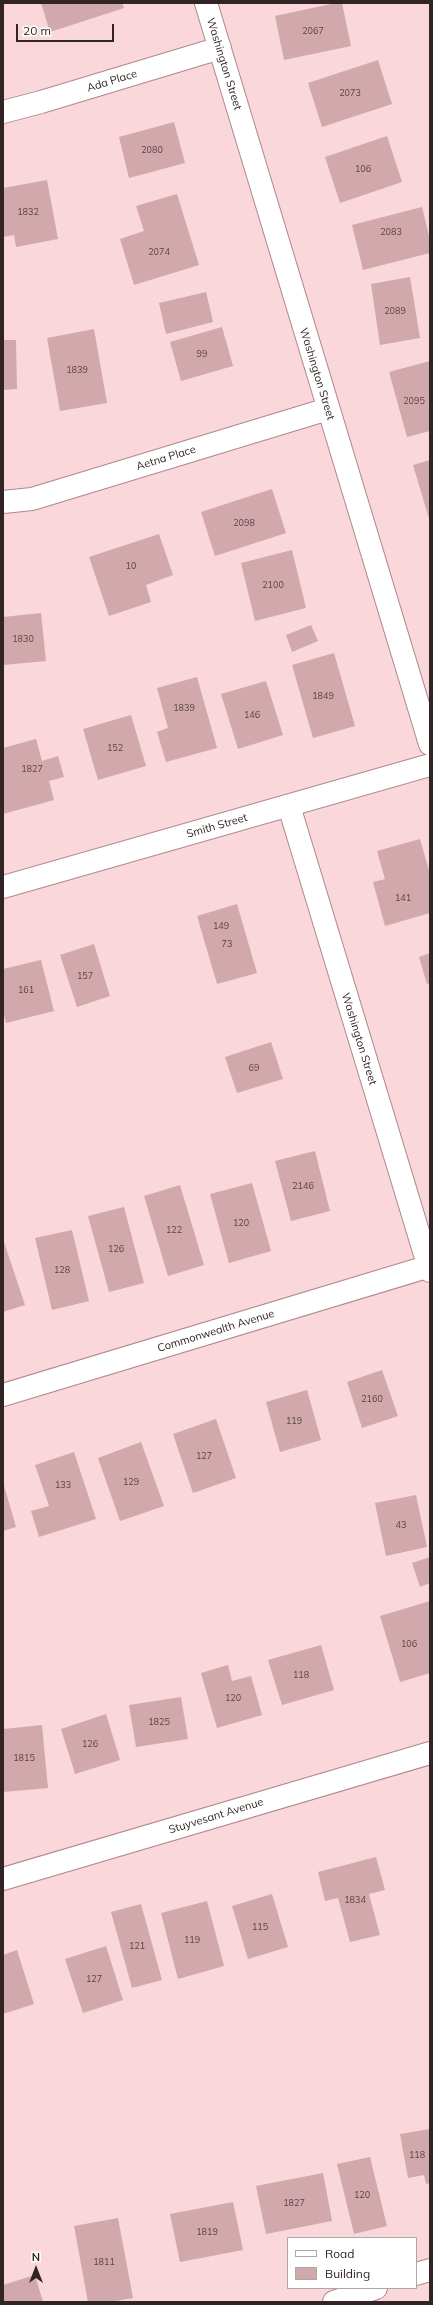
<!DOCTYPE html>
<html>
<head>
<meta charset="utf-8">
<style>
  body { margin:0 }
  #map { position:relative; width:433px; height:2305px; overflow:hidden; background:#fad7da; font-family:Mulish,sans-serif }
  canvas { display:block }
  .frame { position:absolute; inset:0; border:4px solid #322324; pointer-events:none }
  .legend { position:absolute; left:287px; top:2237px; width:130px; height:52px; box-sizing:border-box; background:#fff; border:1px solid #ada7a7; margin:0; padding:5px 7px; list-style:none; font-size:12px; color:#322324 }
  .legend li { display:flex; align-items:center; gap:8px; height:20px }
  .legend b { width:20px; border:1px solid #ada7a7 }
  .north { position:absolute; left:16px; top:2249px; width:40px; height:40px; -webkit-text-stroke:3px #fff; paint-order:stroke; rotate:0deg; font-size:11px; font-weight:700; line-height:16px; text-align:center; color:#322324 }
  .north::after { content:''; display:block; margin:auto; width:14px; height:18px; background:#322324; clip-path:polygon(50% 0,100% 100%,50% 72%,0 100%) }
  .scale { position:absolute; left:16px; top:24px; width:98px; height:18px; box-sizing:border-box; border:2px solid #322324; border-top:0; padding-left:5px; font-size:12px; line-height:14px; white-space:nowrap; color:#322324; -webkit-text-stroke:3px #fff; paint-order:stroke }
</style>
</head>
<body>
<div id="map">
<canvas width="433" height="2305"></canvas>
<div class="frame"></div>
<ul class="legend">
<li><b style="height:5px;background:#fff"></b>Road</li>
<li><b style="height:11px;background:#d1a8ac"></b>Building</li>
</ul>
<div class="north">N</div>
<div class="scale">20 m</div>
</div>
<script>
const context = document.querySelector('canvas').getContext('2d');
context.lineJoin = 'round';
function fillPath(path, color) { context.fillStyle = color; context.fill(path, 'evenodd'); }
const toPath = rows => new Path2D(rows.map(r => 'M' + r).join(''));
function stroke(path, color, width, dash) { context.strokeStyle = color; context.lineWidth = width; context.lineCap = dash ? 'butt' : 'round'; context.setLineDash(dash || []); context.stroke(path); }
function write(font, color, halo, rows, align = 'center') {
  context.font = font + ' Mulish,sans-serif'; context.lineWidth = 3.5; context.setLineDash([]); context.textBaseline = 'middle'; context.strokeStyle = halo; context.fillStyle = color; for (const [text, x, y, turn = 0] of rows) {
    context.save(); context.translate(x, y); context.rotate((+turn || 0) * Math.PI / 180); context.textAlign = isNaN(turn) ? turn : align; if (halo) context.strokeText(text, 0, 0); context.fillText(text, 0, 0); context.restore();
  }
}
const building = toPath([
  [41,3,122,3,124,8,50,32],
  [336,3,342,3,351,46,284,60,275,16],
  [378,60,392,104,322,127,308,83],
  [174,122,185,163,129,178,119,137],
  [387,136,402,182,340,203,325,157],
  [47,180,58,239,16,247,14,235,3,237,3,188],
  [177,194,199,265,134,285,120,239,144,231,136,206],
  [422,207,430,240,430,253,363,270,352,225],
  [410,277,420,338,380,345,371,284],
  [206,292,213,322,166,334,159,303],
  [222,327,233,366,181,381,170,342],
  [94,329,107,403,60,411,47,338],
  [3,340,16,340,17,389,3,390],
  [430,361,430,431,407,437,389,372],
  [430,460,430,522,413,465],
  [272,489,286,533,215,556,201,512],
  [159,534,173,575,146,585,151,602,109,616,89,557],
  [292,550,306,608,255,621,241,563],
  [41,613,46,661,3,665,3,617],
  [311,625,318,641,292,652,286,635],
  [334,653,355,726,313,738,292,665],
  [197,677,217,748,166,762,157,732,168,728,157,688],
  [266,681,283,735,238,749,221,694],
  [131,715,146,766,98,780,83,729],
  [36,739,42,761,58,756,64,777,49,781,54,800,3,814,3,748],
  [420,839,430,874,430,913,385,926,373,882,385,879,377,851],
  [237,904,257,973,217,984,197,916],
  [94,944,110,996,77,1007,60,955],
  [430,953,430,983,427,984,419,957],
  [41,960,54,1011,6,1023,3,1012,3,969],
  [271,1042,283,1079,237,1093,225,1057],
  [315,1151,330,1211,291,1221,275,1161],
  [252,1183,271,1251,229,1263,210,1194],
  [180,1185,204,1265,168,1276,144,1196],
  [124,1207,144,1283,109,1292,88,1216],
  [72,1230,89,1301,52,1310,35,1238],
  [3,1239,25,1305,3,1312],
  [382,1370,398,1416,362,1428,347,1382],
  [307,1390,321,1440,280,1452,266,1402],
  [216,1419,236,1478,193,1493,173,1434],
  [141,1442,164,1506,120,1521,98,1458],
  [74,1452,96,1519,39,1537,31,1511,49,1506,35,1465],
  [3,1482,16,1527,3,1531],
  [416,1495,427,1547,386,1556,375,1503],
  [430,1557,430,1583,420,1587,412,1563],
  [430,1601,430,1673,400,1682,380,1616],
  [321,1645,334,1690,282,1705,268,1660],
  [228,1665,232,1681,251,1676,262,1715,217,1728,201,1673],
  [181,1697,188,1739,136,1747,129,1705],
  [106,1714,120,1760,75,1774,61,1729],
  [42,1725,48,1788,3,1792,3,1729],
  [376,1857,385,1890,369,1894,380,1935,350,1942,338,1898,325,1901,318,1872],
  [272,1894,288,1947,248,1959,232,1906],
  [207,1901,224,1966,178,1979,161,1913],
  [141,1904,162,1980,132,1988,111,1912],
  [106,1946,123,2000,83,2013,65,1959],
  [17,1950,34,2004,3,2014,3,1955],
  [430,2129,430,2183,426,2184,424,2175,408,2178,400,2134],
  [370,2157,387,2226,354,2234,337,2164],
  [323,2173,332,2221,266,2234,256,2186],
  [233,2202,243,2250,180,2262,170,2214],
  [118,2218,133,2298,110,2302,88,2302,74,2226],
  [35,2275,43,2302,3,2302,3,2285]
]);
const street = toPath([
  [206,3,430,744],
  [3,112,41,102,220,48],
  [3,502,32,499,328,409],
  [289,806,430,1271],
  [3,1395,430,1266],
  [3,1879,430,1753],
  [416,2274,430,2270],
  [334,2302,376,2288]
]);
const secondary = toPath([
  [3,887,430,765]
]);
const numberNames = [
  ["2067",313,31],
  ["2073",350,93],
  ["2080",152,150],
  ["106",363,169],
  ["1832",28,212],
  ["2083",391,232],
  ["2074",159,252],
  ["2089",395,311],
  ["99",202,354],
  ["1839",77,370],
  ["2095",414,401],
  ["2098",244,523],
  ["10",131,566],
  ["2100",273,585],
  ["1830",23,639],
  ["1849",323,696],
  ["1839",184,708],
  ["146",252,715],
  ["152",115,748],
  ["1827",32,769],
  ["141",403,898],
  ["149",221,926],
  ["73",227,944],
  ["157",85,976],
  ["161",26,990],
  ["69",254,1068],
  ["2146",303,1186],
  ["120",241,1223],
  ["122",174,1230],
  ["126",116,1249],
  ["128",62,1270],
  ["2160",372,1399],
  ["119",294,1421],
  ["127",204,1456],
  ["129",131,1482],
  ["133",63,1485],
  ["43",401,1525],
  ["106",409,1644],
  ["118",301,1675],
  ["120",233,1698],
  ["1825",159,1722],
  ["126",90,1744],
  ["1815",24,1758],
  ["1834",355,1900],
  ["115",260,1927],
  ["119",192,1940],
  ["121",137,1946],
  ["127",94,1979],
  ["118",417,2155],
  ["120",362,2195],
  ["1827",294,2203],
  ["1819",207,2232],
  ["1811",104,2262]
];
const streetNames = [
  ["Washington Street",224,64,73],
  ["Ada Place",112,81,-17],
  ["Washington Street",317,374,73],
  ["Aetna Place",166,458,-17],
  ["Smith Street",217,826,-16],
  ["Washington Street",359,1039,73],
  ["Commonwealth Avenue",216,1331,-17],
  ["Stuyvesant Avenue",216,1816,-17]
];
fillPath(building, '#d1a8ac');
stroke(street, '#af878b', 24);
stroke(secondary, '#af878b', 24);
stroke(street, '#fff', 22);
stroke(secondary, '#fff', 22);
write('9px', '#5a4446', null, numberNames);
write('11px', '#322324', '#fff', streetNames);
</script>
</body>
</html>
